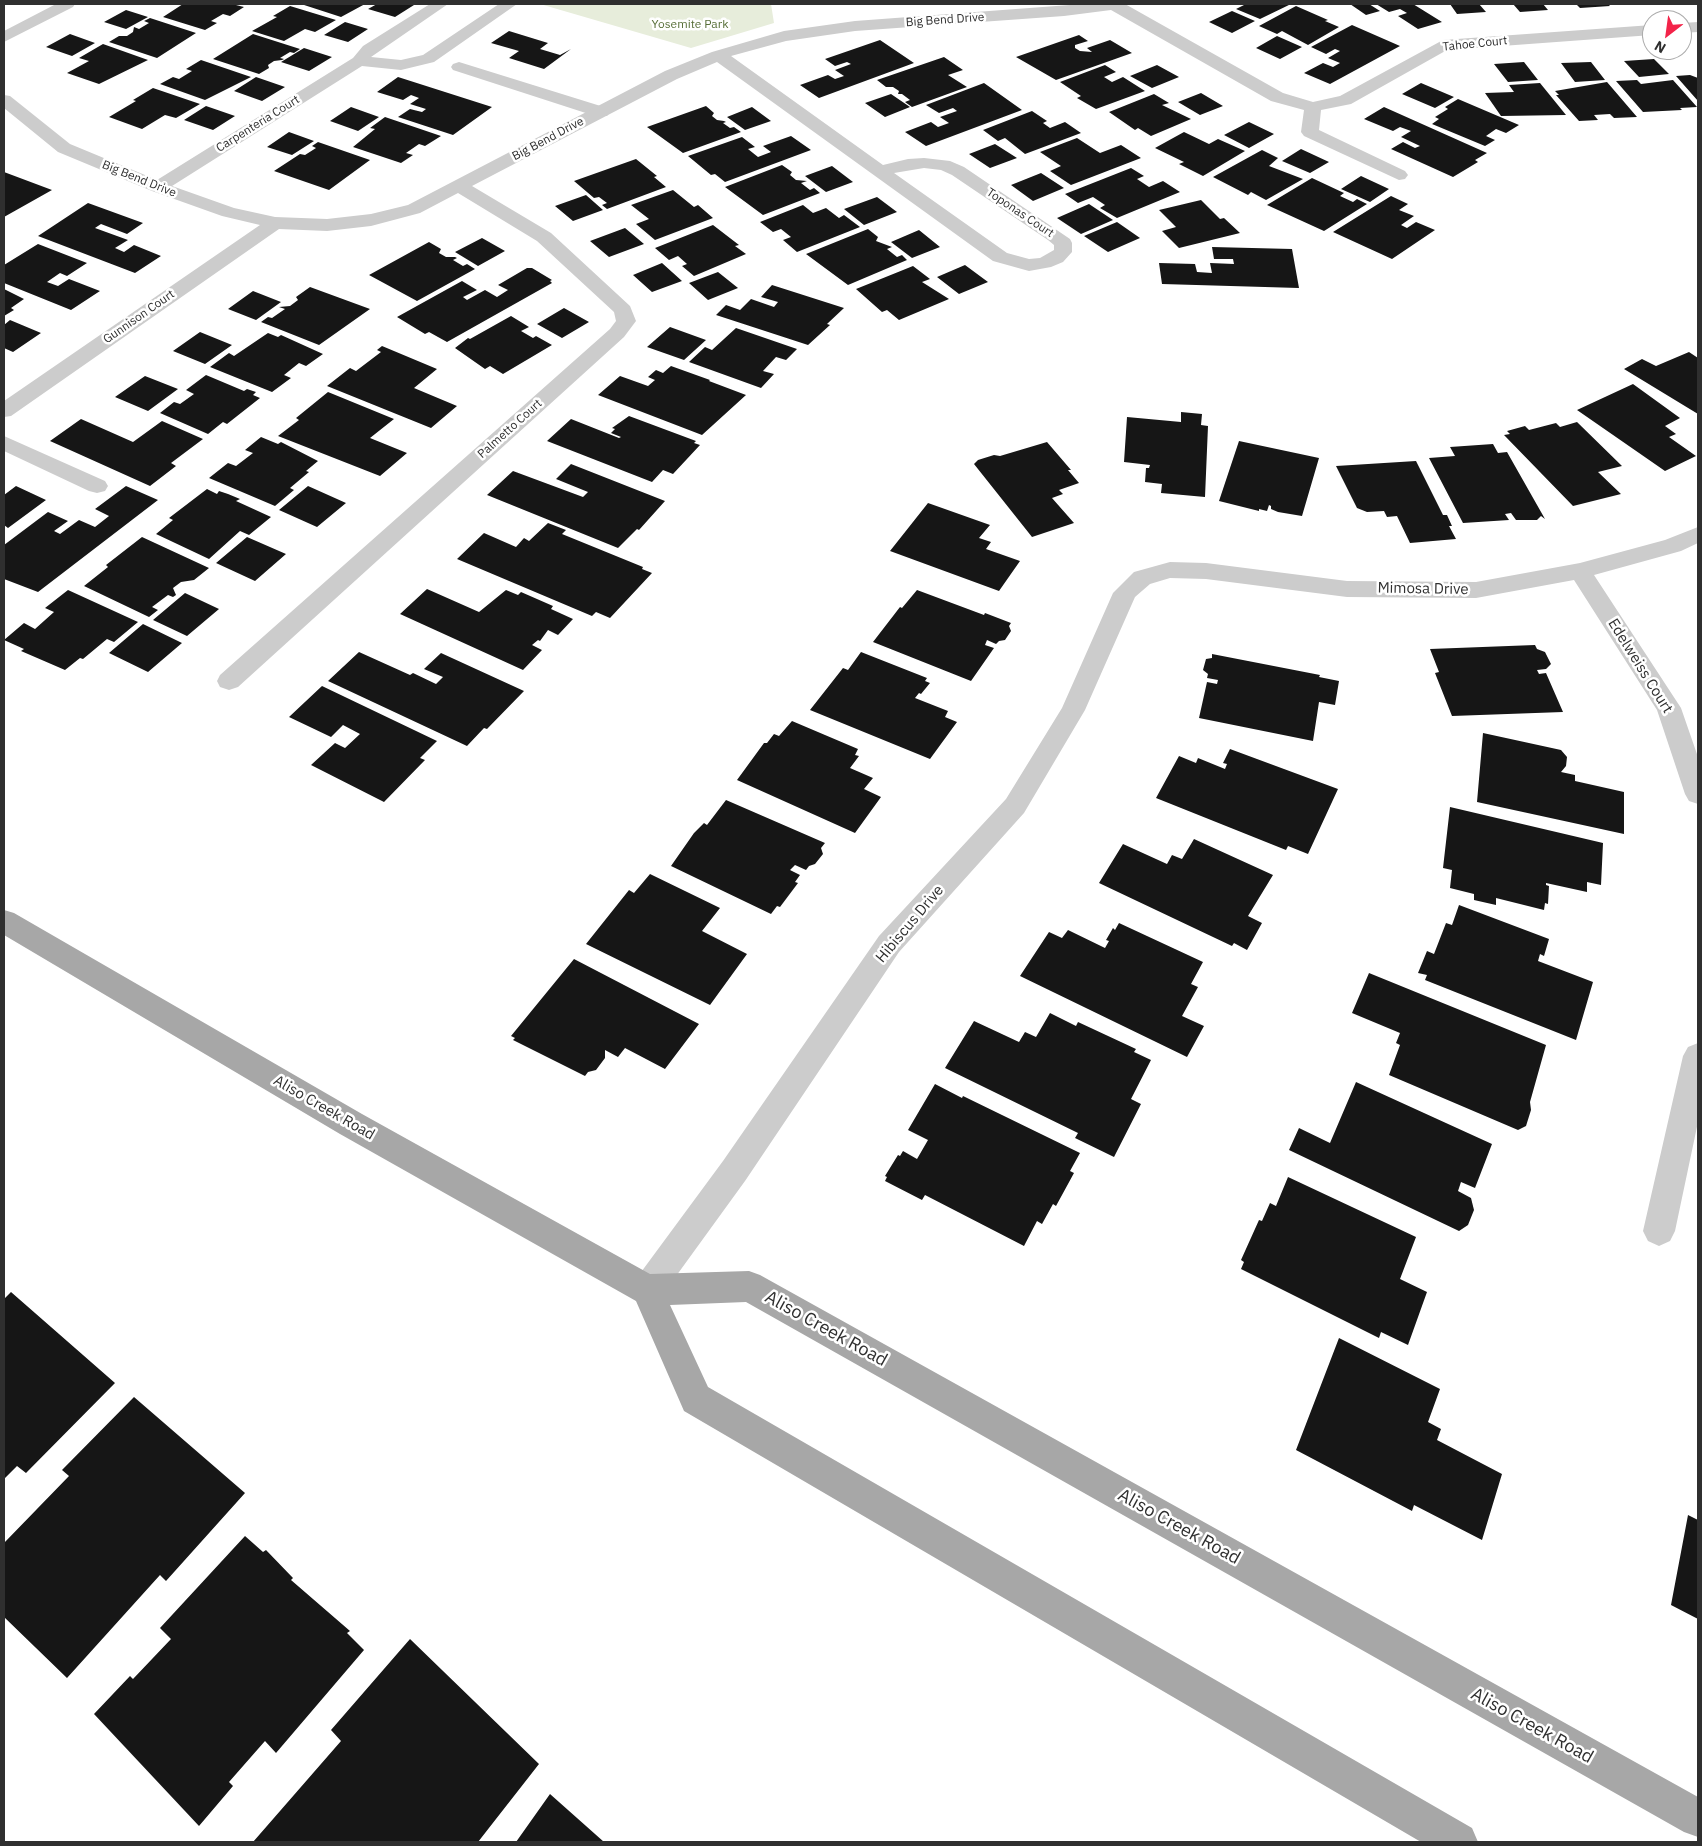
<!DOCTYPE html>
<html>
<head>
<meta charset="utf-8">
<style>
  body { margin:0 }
  #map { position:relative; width:1702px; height:1846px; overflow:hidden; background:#fff; font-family:"IBM Plex Sans",sans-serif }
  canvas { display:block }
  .frame { position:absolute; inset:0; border:5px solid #2f2f2f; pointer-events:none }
  .north { position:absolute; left:1642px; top:10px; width:50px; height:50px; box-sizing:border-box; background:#fff; border:1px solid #acacac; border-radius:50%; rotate:210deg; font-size:14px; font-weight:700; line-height:20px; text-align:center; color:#2f2f2f }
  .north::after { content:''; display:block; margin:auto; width:18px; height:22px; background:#f32349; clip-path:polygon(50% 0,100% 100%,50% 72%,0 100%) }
</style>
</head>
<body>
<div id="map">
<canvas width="1702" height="1846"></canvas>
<div class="frame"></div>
<div class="north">N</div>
</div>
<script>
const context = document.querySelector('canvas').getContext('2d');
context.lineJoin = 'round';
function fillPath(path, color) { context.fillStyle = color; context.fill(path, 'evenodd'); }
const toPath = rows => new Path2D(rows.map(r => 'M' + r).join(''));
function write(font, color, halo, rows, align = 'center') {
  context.font = font + ' "IBM Plex Sans",sans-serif'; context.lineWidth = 5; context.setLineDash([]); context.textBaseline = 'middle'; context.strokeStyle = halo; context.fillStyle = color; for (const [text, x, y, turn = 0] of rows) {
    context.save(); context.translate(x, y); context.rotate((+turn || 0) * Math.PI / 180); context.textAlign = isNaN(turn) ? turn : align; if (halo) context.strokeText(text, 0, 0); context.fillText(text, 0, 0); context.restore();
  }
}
const green = toPath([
  [540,4,771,4,774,23,691,48]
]);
const building = toPath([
  [183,4,232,4,244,7,230,16,223,14,211,21,217,23,205,30,163,17],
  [301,4,365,4,341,17],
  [377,4,410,4,414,5,395,17,368,9],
  [1246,4,1291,4,1260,19,1236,9],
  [1350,4,1369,4,1380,11,1366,15],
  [1376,4,1413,4,1442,22,1418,29,1398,16,1407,13,1400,9,1389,12],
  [1450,4,1479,4,1486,12,1457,14],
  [1513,4,1543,4,1548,10,1520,12],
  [1576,4,1608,4,1610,6,1580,8],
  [290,6,336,20,315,32,305,29,284,41,252,31,277,17,273,16],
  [1296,6,1328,20,1325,21,1339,27,1308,45,1282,31,1277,34,1259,26],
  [126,10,148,17,126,29,104,22],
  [1232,11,1255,21,1232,33,1209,22],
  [150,18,196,33,157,58,109,42,119,36,127,36,133,32,134,27,139,29,149,23,144,21],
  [345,22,368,29,348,42,324,35],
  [1352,25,1400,46,1330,84,1304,73,1323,63,1333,67,1340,63,1328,58,1340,51,1335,49,1326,54,1311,47],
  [509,31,548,43,540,49,560,55,571,49,544,69,509,58,519,51,491,43],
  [70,34,95,43,72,56,46,47],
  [253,34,300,49,294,53,290,52,280,58,284,59,282,60,274,61,268,65,269,68,259,74,213,59],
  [1079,35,1088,41,1075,45,1075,48,1080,51,1092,52,1087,48,1110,40,1132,53,1056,80,1016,57],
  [1277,36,1302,47,1280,59,1256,48],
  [880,40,914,63,819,98,800,85,828,75,835,79,844,76,835,70,851,64,847,62,835,66,825,59],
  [103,44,148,60,99,84,67,73,89,61,79,58],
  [304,48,332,57,309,71,281,62],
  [944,57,963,70,948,75,967,87,912,107,905,102,910,100,902,94,898,94,899,91,893,87,886,87,877,80],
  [1654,59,1669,74,1639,77,1624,61],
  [201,60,251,77,205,100,160,84,173,77,179,79,192,71,186,69],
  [1524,62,1538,80,1508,82,1494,64],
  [1591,62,1605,80,1575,82,1561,63],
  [1105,65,1116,72,1104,77,1112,82,1123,77,1145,91,1096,109,1077,98,1081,96,1060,82],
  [1157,65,1179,77,1152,88,1130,76],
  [1690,75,1698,78,1698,101,1676,76],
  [256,77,285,87,262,101,234,91],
  [398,77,492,107,453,135,398,117,410,109,422,112,426,109,410,104,419,98,411,95,403,100,377,92],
  [1637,80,1641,84,1673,80,1697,107,1680,108,1682,110,1643,112,1616,81],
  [1607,82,1637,117,1614,118,1610,114,1594,115,1598,120,1579,121,1556,95,1559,95,1555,91],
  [984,83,1022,110,926,146,905,132,931,122,938,127,949,123,940,117,957,111,953,108,939,113,926,105],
  [1421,83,1454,97,1435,108,1402,94],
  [1540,83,1566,115,1501,116,1485,93,1514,92,1509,85],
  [153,88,200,104,176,118,165,115,142,129,109,117,136,101,133,100],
  [1201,93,1223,106,1200,115,1178,102],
  [891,94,910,107,885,117,865,103],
  [1154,94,1169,103,1162,105,1191,119,1151,136,1138,128,1135,130,1109,112],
  [1458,99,1519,125,1506,133,1496,129,1486,136,1495,140,1485,146,1432,124,1439,119,1435,117,1448,109,1445,107],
  [206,106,235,116,213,130,184,120],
  [706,106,714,113,712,116,717,120,724,121,726,122,723,123,730,128,734,127,741,132,683,153,647,127],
  [351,107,379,117,358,131,330,121],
  [752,107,771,121,745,130,727,117],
  [1384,107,1487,153,1475,160,1478,162,1453,177,1391,149,1403,142,1415,148,1420,146,1401,137,1411,131,1400,127,1393,131,1364,119],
  [1032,111,1047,121,1043,123,1050,128,1065,122,1081,133,1025,154,1005,138,998,141,983,130],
  [385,117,441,136,425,146,419,144,406,153,413,155,401,163,353,147,375,129,370,128],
  [1249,122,1274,134,1249,148,1224,135],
  [289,132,314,141,292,155,267,147],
  [1184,132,1209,144,1218,139,1245,151,1203,176,1179,164,1184,162,1155,148],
  [791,136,811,150,725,182,715,174,711,175,688,156,742,137,755,147,748,149,758,157,771,152,763,146],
  [1077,138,1100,153,1121,145,1141,158,1071,185,1050,171,1061,166,1040,152],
  [318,142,370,160,329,190,274,171,300,154,305,155,316,148,312,146],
  [995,144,1017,158,990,168,969,154],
  [1301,149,1329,162,1310,173,1282,161],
  [1262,150,1278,158,1269,166,1303,179,1266,200,1251,192,1248,195,1213,177],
  [636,159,657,176,654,177,666,187,607,209,602,205,607,203,599,197,594,198,574,181],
  [782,165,792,172,790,175,796,180,807,181,801,183,810,190,814,188,820,193,763,215,725,187],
  [832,166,853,182,826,192,805,176],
  [1131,168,1144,176,1137,179,1149,187,1163,181,1180,192,1117,218,1100,208,1105,205,1093,197,1078,203,1065,194],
  [4,172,52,190,4,217],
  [1041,173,1064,188,1033,201,1011,185],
  [1361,176,1389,189,1370,202,1341,189],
  [1312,178,1344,193,1340,196,1353,202,1357,199,1367,204,1324,231,1267,205],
  [673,190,694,207,698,205,713,218,655,240,636,224,649,219,631,205],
  [586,195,603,210,573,221,555,206],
  [1391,196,1408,204,1399,210,1414,216,1401,225,1407,228,1416,222,1435,230,1392,259,1333,232],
  [877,197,897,212,864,225,844,209],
  [1201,200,1220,219,1224,218,1240,233,1179,248,1162,231,1176,227,1159,210],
  [88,203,143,223,127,234,101,224,95,228,128,240,115,248,124,252,134,245,161,256,135,273,38,236],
  [1089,204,1113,220,1081,234,1057,218],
  [803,205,813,213,826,208,839,218,844,215,860,227,797,252,783,240,791,237,781,229,773,232,760,222],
  [1117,222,1140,238,1108,252,1084,236],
  [713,225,739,245,735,246,746,254,694,276,682,266,687,264,678,256,669,260,655,248],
  [625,228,644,244,609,257,590,241],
  [868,229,878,237,876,241,892,247,887,249,897,257,902,255,907,260,848,285,806,254],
  [919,230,940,247,912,258,891,242],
  [482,238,505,251,478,266,455,252],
  [429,242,441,249,439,253,446,257,455,257,457,258,453,260,463,266,467,264,475,269,417,301,369,275],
  [38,244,87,263,67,276,60,273,47,282,58,286,69,279,100,291,71,310,4,283,4,265],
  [1212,247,1292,249,1299,288,1162,284,1159,263,1195,264,1197,272,1212,273,1210,263,1234,264,1233,259,1214,259],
  [662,263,682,281,652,292,633,275],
  [965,265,988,282,959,294,937,277],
  [913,266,930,279,922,282,949,299,899,320,887,310,882,312,856,289],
  [527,268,532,268,552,280,550,281,552,283,447,342,429,332,425,334,397,317,462,281,477,290,463,297,467,300,485,290,497,297,508,290,498,285],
  [718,272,738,288,708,300,689,283],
  [772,285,844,308,827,324,830,325,808,345,716,315,726,305,740,310,751,299,774,307,778,302,761,297],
  [310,287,370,309,319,345,261,322,268,317,272,318,285,309,279,307,290,306,298,300,296,297],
  [4,289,24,299,11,308,14,310,4,316],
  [253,291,281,302,256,320,228,309],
  [564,308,589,322,562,338,537,324],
  [511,316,529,327,521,331,533,338,536,336,552,345,503,374,490,366,485,369,455,348,468,338,470,339],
  [10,320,41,333,13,352,4,348,4,325],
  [670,327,706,340,684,360,647,347],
  [736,328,797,349,786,360,776,357,763,371,774,374,761,388,689,362,705,347,712,350],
  [200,332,232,345,205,364,173,351],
  [268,333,278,337,281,335,323,354,306,366,299,363,284,375,291,378,272,392,210,367,229,353,234,356],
  [382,346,437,369,414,388,457,406,431,428,327,386,350,368,356,371,381,352,377,350],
  [1689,352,1698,358,1698,414,1624,369,1642,359,1656,366],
  [671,366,710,380,709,381,746,395,702,435,598,395,620,376,648,386,655,380,648,377,656,370,663,373],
  [206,375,244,391,247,389,256,392,253,395,260,398,227,424,223,422,208,434,160,413,174,402,180,404,194,394,186,390],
  [145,376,178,389,148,411,115,397],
  [1633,384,1680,418,1665,426,1676,434,1669,437,1696,456,1665,471,1577,410],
  [328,392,394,419,370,438,407,453,380,476,278,436,299,420,296,418],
  [1181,412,1202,414,1201,425,1208,426,1205,497,1161,493,1162,484,1145,482,1146,468,1149,468,1150,465,1124,462,1127,417,1181,422],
  [629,416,696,441,694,443,700,445,673,474,663,470,652,482,547,441,571,419,619,438,621,437,611,433,615,429,612,428],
  [81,419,133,442,162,421,203,439,171,463,176,466,150,486,50,441],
  [1577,422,1622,466,1598,472,1621,494,1573,506,1504,435,1510,434,1507,431,1525,426,1529,430,1556,423,1560,427],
  [261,437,278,444,281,442,318,461,306,471,309,472,290,488,294,490,275,506,209,478,228,463,236,466,253,453,245,450],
  [1239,441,1319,458,1302,516,1278,512,1271,509,1271,506,1269,505,1267,511,1259,509,1259,511,1219,501],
  [1047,442,1071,470,1068,470,1079,483,1059,490,1063,494,1052,498,1074,523,1032,537,974,464,978,460,994,455,1000,456],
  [1493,444,1498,453,1507,452,1545,519,1541,516,1537,520,1516,520,1511,513,1505,514,1509,520,1463,523,1429,458,1455,456,1450,447],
  [1416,461,1443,515,1447,515,1452,526,1449,526,1456,539,1410,543,1397,516,1387,517,1384,511,1367,512,1357,508,1336,466],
  [571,464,665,501,639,530,637,529,618,548,487,495,513,471,583,497,588,492,556,479],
  [16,486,46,500,8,528,4,525,4,495],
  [126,486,158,500,38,592,4,579,4,545,48,512,68,521,54,531,60,534,79,520,95,527,109,516,95,509],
  [308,486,346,503,317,527,279,510],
  [207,489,217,494,219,491,228,494,240,499,236,501,271,517,249,535,240,531,209,559,156,534,173,520,169,518],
  [928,503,990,525,979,538,991,542,986,549,1020,561,999,591,890,551],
  [548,523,566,530,562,534,643,567,642,569,652,573,610,618,596,612,592,616,457,559,484,533,516,547,524,538,529,541],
  [142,537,209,568,194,580,181,582,173,588,176,595,173,597,168,595,152,607,158,610,149,617,84,586,108,567,106,565],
  [247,537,286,554,255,581,216,563],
  [427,589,479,612,506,590,518,595,521,592,553,606,551,609,573,619,558,635,548,630,540,641,538,640,532,645,542,650,523,670,400,614],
  [68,590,138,622,114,642,107,639,83,659,80,658,65,670,21,651,24,649,4,640,24,623,35,629,54,612,45,608],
  [917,590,984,615,985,613,1011,623,1009,626,1011,631,1005,640,999,641,996,644,987,640,985,645,994,648,971,681,873,642,900,607,902,608],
  [185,593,219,609,187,636,153,620],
  [143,624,182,643,148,672,109,653],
  [1535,645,1537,649,1545,652,1551,664,1546,669,1537,670,1539,674,1546,673,1563,712,1452,716,1435,673,1439,672,1430,649],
  [359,652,410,675,413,673,436,684,443,677,424,669,441,653,524,691,487,729,484,728,467,746,328,681],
  [861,652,927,678,925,681,930,683,921,694,919,693,915,698,948,711,945,717,957,722,930,759,810,710,843,668,848,670],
  [1212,654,1320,675,1319,677,1339,681,1335,705,1319,702,1313,741,1199,718,1207,682,1217,684,1218,680,1207,678,1208,674,1203,670,1206,659,1212,658],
  [322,686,437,741,420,758,425,760,384,802,311,765,335,743,345,748,360,734,343,725,331,737,289,717],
  [792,721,858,749,855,755,859,756,850,768,873,778,864,789,881,797,855,833,737,780,764,743,767,743,774,734,779,736],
  [1483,733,1561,750,1567,757,1566,766,1561,772,1575,775,1575,781,1624,792,1624,834,1477,802],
  [1230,749,1338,789,1308,854,1288,846,1286,850,1156,798,1179,756,1196,763,1198,758,1225,769,1227,764,1223,763],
  [726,800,825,843,821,848,823,854,815,864,809,866,806,870,795,865,790,870,800,875,795,882,798,883,780,907,777,906,771,914,671,866,694,833,704,823,707,825],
  [1450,807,1603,843,1601,885,1587,882,1587,892,1546,883,1546,885,1549,886,1548,904,1545,903,1544,910,1496,898,1496,905,1474,900,1474,894,1450,888,1452,870,1443,868],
  [1194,839,1273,875,1248,916,1262,923,1247,950,1234,943,1232,946,1099,883,1123,844,1167,864,1172,855,1182,859],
  [650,874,720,908,702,931,747,954,710,1005,586,944,629,890,634,893],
  [1459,905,1549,939,1544,956,1540,954,1538,961,1593,982,1576,1040,1425,980,1427,975,1418,973,1427,951,1434,954,1446,923,1452,925],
  [1119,923,1203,962,1191,984,1198,987,1182,1016,1204,1026,1187,1057,1020,976,1049,932,1062,938,1068,930,1105,948,1109,941,1106,940,1113,928,1115,930],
  [574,959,699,1024,665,1069,625,1048,618,1057,605,1050,605,1058,596,1070,588,1072,585,1076,513,1040,515,1038,511,1036],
  [1369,973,1546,1045,1530,1102,1531,1110,1526,1126,1518,1130,1389,1075,1400,1045,1396,1043,1400,1033,1352,1013],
  [1050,1013,1076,1026,1078,1022,1136,1049,1134,1052,1151,1060,1131,1099,1141,1104,1114,1157,1075,1138,1078,1133,945,1068,974,1021,1019,1042,1025,1032,1036,1037],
  [1356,1082,1492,1144,1475,1188,1461,1182,1458,1191,1471,1198,1474,1210,1468,1225,1459,1231,1289,1150,1299,1128,1330,1143],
  [935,1084,962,1098,963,1096,1080,1153,1070,1171,1074,1173,1056,1206,1053,1204,1042,1224,1037,1221,1024,1246,925,1195,922,1200,885,1181,887,1177,885,1176,898,1155,900,1156,903,1151,917,1159,928,1140,908,1130],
  [1288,1177,1416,1237,1400,1279,1427,1292,1408,1345,1381,1332,1379,1338,1241,1269,1244,1262,1241,1260,1259,1220,1262,1221,1270,1203,1276,1206],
  [11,1292,115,1383,26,1473,17,1466,4,1479,4,1299],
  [1339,1338,1440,1389,1428,1422,1441,1429,1437,1440,1502,1474,1482,1540,1414,1505,1412,1511,1296,1450],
  [134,1397,245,1493,166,1581,160,1575,67,1678,4,1617,4,1543,69,1476,62,1470],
  [1688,1515,1698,1520,1698,1619,1671,1605],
  [245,1536,263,1552,266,1550,293,1578,291,1580,350,1631,347,1633,364,1650,276,1753,265,1741,229,1782,233,1786,199,1826,94,1714,130,1676,133,1679,171,1639,160,1628],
  [410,1639,539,1764,478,1842,253,1842,341,1741,331,1730],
  [550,1794,604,1842,516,1842]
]);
const lane = toPath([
  [459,62,607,108,610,112,607,116,595,116,453,70,451,67,453,64,459,62],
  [4,436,105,481,108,486,105,491,97,493,89,491,4,451,4,436]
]);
const street = toPath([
  [56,4,75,4,73,7,4,42,4,31,56,4],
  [430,4,448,4,371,57,401,60,423,55,499,4,517,4,434,62,401,70,362,66,172,186,234,208,275,217,327,219,371,214,408,205,665,71,712,52,784,31,855,21,1083,4,1125,4,1283,93,1313,102,1340,96,1443,40,1652,25,1652,35,1447,50,1351,104,1321,110,1319,130,1405,171,1408,175,1405,179,1399,180,1304,136,1301,132,1304,110,1271,101,1111,10,1064,16,855,31,786,41,731,56,883,165,908,159,924,158,950,161,964,167,1070,239,1072,243,1072,252,1063,262,1051,267,1029,271,993,261,717,62,677,79,472,186,551,233,630,306,636,321,624,337,238,687,229,690,220,687,217,681,220,675,610,329,616,321,614,312,537,241,458,193,420,213,371,226,327,231,279,229,11,416,4,417,4,401,260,225,222,216,152,191,58,152,4,108,4,95,10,96,70,144,157,180,353,58,363,46,430,4],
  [924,168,941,170,952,175,1048,240,1054,245,1054,250,1040,258,1029,259,1007,253,894,173,924,168],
  [1698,22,1698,32,1682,33,1682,23,1698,22],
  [1698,527,1698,543,1681,551,1594,575,1681,708,1698,757,1698,804,1689,801,1685,794,1657,710,1574,580,1476,598,1347,597,1206,579,1170,578,1150,584,1135,597,1085,710,1024,813,899,952,745,1181,658,1301,647,1305,636,1301,631,1290,636,1279,723,1161,879,936,1006,799,1062,708,1113,593,1134,572,1170,562,1206,563,1347,581,1476,582,1580,563,1665,540,1698,527],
  [1698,1043,1698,1122,1675,1231,1670,1241,1659,1246,1648,1241,1643,1231,1683,1056,1688,1047,1698,1043]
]);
const primary = toPath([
  [4,910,14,913,362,1114,650,1274,749,1271,760,1275,1698,1797,1698,1837,1684,1832,746,1302,670,1305,708,1387,1472,1828,1478,1842,1421,1842,684,1411,636,1301,340,1134,4,935,4,910]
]);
const farStreetnames = [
  ["Big Bend Drive",945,20,-4],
  ["Tahoe Court",1475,44,-6],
  ["Carpenteria Court",258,124,-32],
  ["Big Bend Drive",548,139,-28],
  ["Big Bend Drive",139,179,22],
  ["Toponas Court",1020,213,34],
  ["Gunnison Court",139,317,-35],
  ["Palmetto Court",510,429,-42]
];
const farParknames = [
  ["Yosemite Park",690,25]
];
const streetNames = [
  ["Mimosa Drive",1423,589,1],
  ["Edelweiss Court",1640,666,58],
  ["Hibiscus Drive",910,924,-50],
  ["Aliso Creek Road",324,1108,30]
];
const nearStreetnames = [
  ["Aliso Creek Road",826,1329,29],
  ["Aliso Creek Road",1179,1527,29],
  ["Aliso Creek Road",1532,1726,29]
];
fillPath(green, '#e7eddb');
fillPath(building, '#161616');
fillPath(lane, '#ccc');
fillPath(street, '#ccc');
fillPath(primary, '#a7a7a7');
write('12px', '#2f2f2f', '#fff', farStreetnames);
write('12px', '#576e38', '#fff', farParknames);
write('15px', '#2f2f2f', '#fff', streetNames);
write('18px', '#2f2f2f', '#fff', nearStreetnames);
</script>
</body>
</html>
